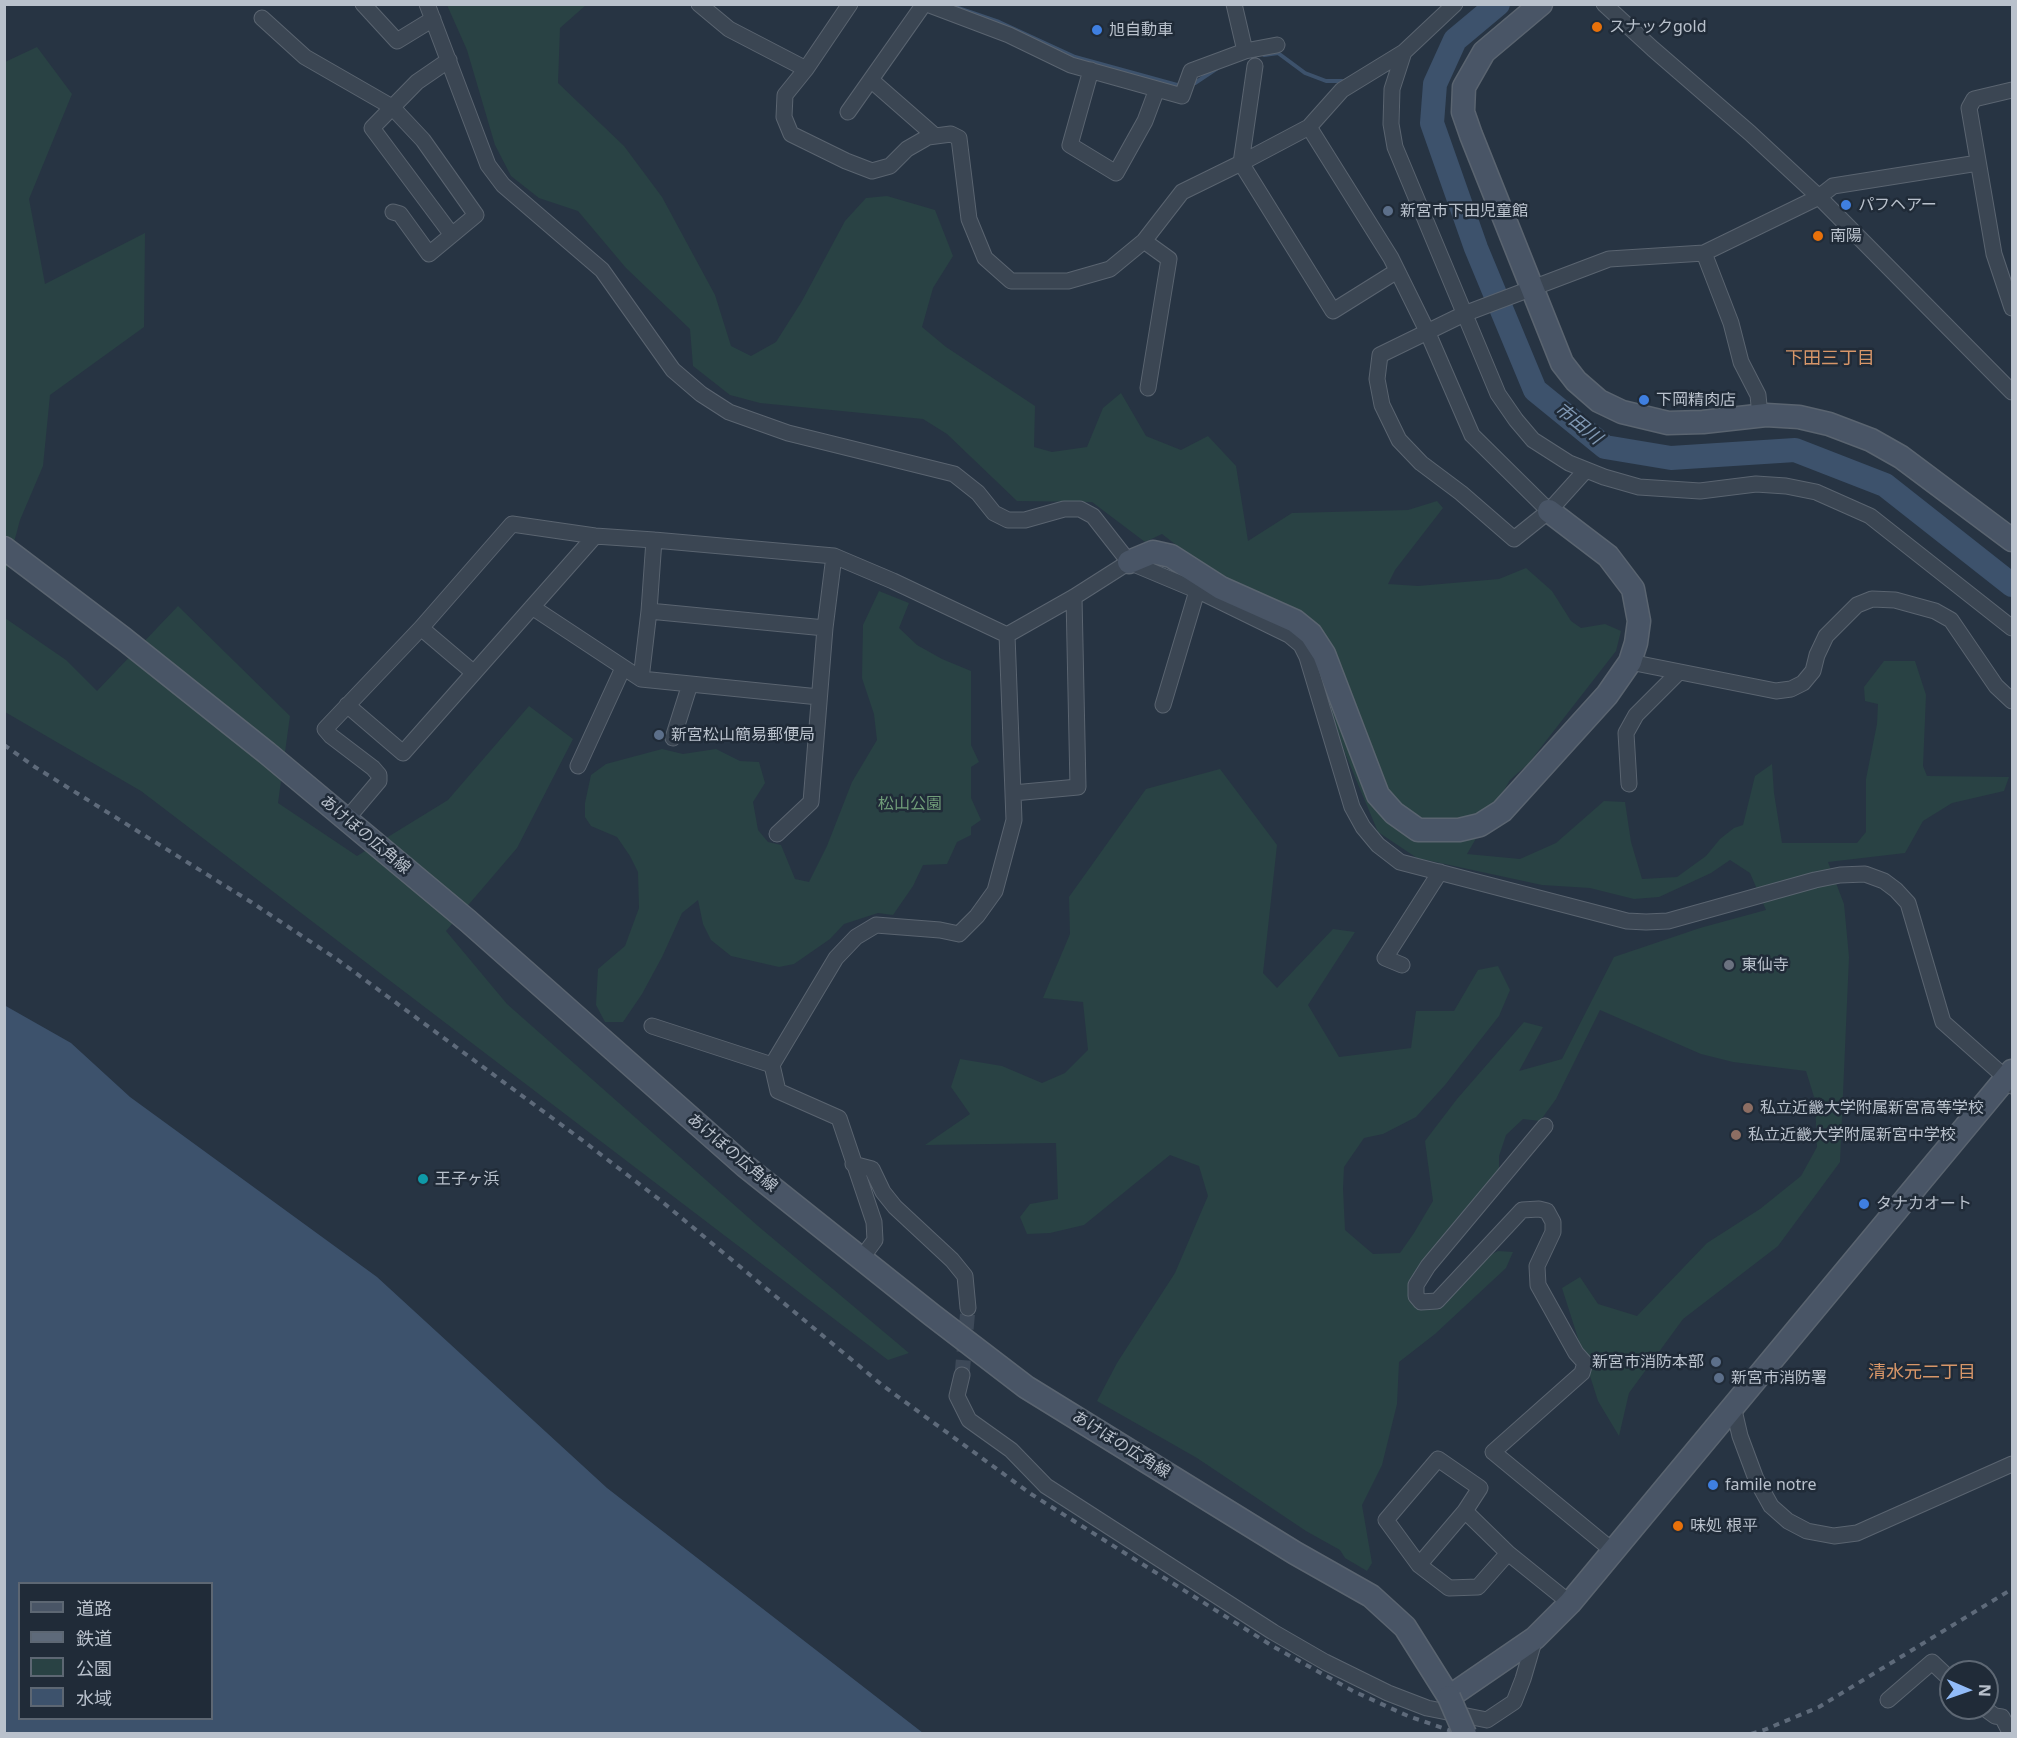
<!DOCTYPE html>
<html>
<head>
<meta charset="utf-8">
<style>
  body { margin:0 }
  #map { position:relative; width:2017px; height:1738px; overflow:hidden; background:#273443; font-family:"Noto Sans","Noto Sans JP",sans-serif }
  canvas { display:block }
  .frame { position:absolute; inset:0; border:6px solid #b9c1cc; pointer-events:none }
  .legend { position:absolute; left:18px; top:1582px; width:195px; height:138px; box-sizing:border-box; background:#202b38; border:2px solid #5d6773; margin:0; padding:8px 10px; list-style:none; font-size:18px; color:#b9c1cc }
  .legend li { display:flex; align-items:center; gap:12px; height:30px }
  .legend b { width:30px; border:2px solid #5d6773 }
  .north { position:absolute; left:1939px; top:1660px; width:60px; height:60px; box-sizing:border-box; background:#202b38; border:2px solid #5d6773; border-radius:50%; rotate:92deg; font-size:16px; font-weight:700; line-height:24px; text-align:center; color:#b9c1cc }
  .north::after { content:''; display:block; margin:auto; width:21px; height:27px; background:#92bcf9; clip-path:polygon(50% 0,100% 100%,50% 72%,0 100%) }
</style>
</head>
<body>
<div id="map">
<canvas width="2017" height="1738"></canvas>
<div class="frame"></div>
<ul class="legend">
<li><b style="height:8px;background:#495566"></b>道路</li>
<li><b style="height:8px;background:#5e6a7a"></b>鉄道</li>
<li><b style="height:16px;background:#294244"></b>公園</li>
<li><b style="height:16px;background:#3d526c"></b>水域</li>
</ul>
<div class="north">N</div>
</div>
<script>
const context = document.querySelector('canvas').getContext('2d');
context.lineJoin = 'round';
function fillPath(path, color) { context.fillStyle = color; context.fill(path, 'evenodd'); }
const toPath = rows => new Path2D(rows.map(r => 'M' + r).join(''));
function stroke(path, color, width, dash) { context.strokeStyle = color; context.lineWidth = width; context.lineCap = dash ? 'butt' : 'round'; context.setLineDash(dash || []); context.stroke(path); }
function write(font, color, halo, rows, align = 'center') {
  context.font = font + ' "Noto Sans","Noto Sans JP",sans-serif'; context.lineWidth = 5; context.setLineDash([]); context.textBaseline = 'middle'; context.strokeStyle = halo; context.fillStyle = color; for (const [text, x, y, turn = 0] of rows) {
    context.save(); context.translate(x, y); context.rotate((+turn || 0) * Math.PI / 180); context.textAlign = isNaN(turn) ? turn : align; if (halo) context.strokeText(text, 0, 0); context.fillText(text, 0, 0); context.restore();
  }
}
const green = toPath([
  [447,5,586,5,560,28,558,83,624,146,662,197,715,295,731,346,751,356,776,342,802,301,845,221,866,198,887,196,935,210,953,256,933,288,922,327,946,347,1035,406,1034,447,1052,452,1087,447,1103,408,1121,393,1146,436,1181,450,1208,436,1236,466,1248,541,1292,513,1408,510,1437,501,1443,508,1395,570,1388,584,1418,586,1499,579,1526,568,1552,591,1571,621,1581,628,1605,624,1621,631,1616,651,1528,764,1510,780,1467,854,1520,859,1556,843,1604,801,1625,802,1631,842,1642,879,1677,877,1706,856,1720,839,1734,828,1743,825,1755,776,1772,764,1774,793,1782,843,1857,843,1866,832,1866,779,1877,724,1878,704,1865,701,1864,687,1884,661,1915,661,1926,695,1923,766,1927,776,2009,777,2004,791,1952,803,1923,821,1905,853,1828,862,1844,904,1849,957,1840,1162,1778,1246,1683,1319,1629,1393,1619,1436,1598,1401,1562,1288,1580,1277,1598,1304,1637,1316,1707,1243,1760,1209,1801,1176,1817,1147,1815,1100,1806,1071,1733,1062,1701,1054,1600,1010,1556,1099,1540,1121,1523,1119,1506,1135,1499,1156,1499,1169,1423,1264,1420,1308,1484,1258,1498,1251,1513,1252,1506,1268,1435,1334,1399,1362,1397,1404,1382,1465,1362,1505,1372,1563,1367,1571,1345,1558,1340,1550,1306,1531,1197,1458,1097,1401,1117,1363,1175,1273,1208,1196,1199,1166,1170,1155,1084,1225,1050,1233,1027,1234,1020,1217,1030,1204,1058,1199,1056,1143,925,1145,970,1114,951,1087,960,1059,1002,1066,1042,1083,1065,1073,1088,1050,1083,1002,1043,998,1070,934,1069,897,1146,789,1220,769,1277,845,1263,973,1277,988,1333,929,1355,932,1308,1005,1339,1057,1411,1048,1416,1011,1454,1011,1478,970,1498,966,1510,990,1499,1016,1445,1085,1416,1117,1383,1134,1364,1138,1344,1167,1343,1189,1345,1230,1373,1254,1400,1253,1414,1233,1433,1201,1425,1141,1457,1099,1524,1022,1543,1027,1519,1071,1562,1059,1614,957,1700,928,1766,910,1750,873,1730,860,1711,873,1659,897,1634,899,1590,888,1542,885,1417,858,1378,832,1345,753,1308,647,1162,534,1145,542,1092,502,1017,501,947,434,923,419,760,403,730,395,693,366,690,329,626,268,578,211,539,198,511,176,495,145,467,50],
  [37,47,72,94,29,199,45,284,145,233,144,327,50,395,43,466,20,520,5,576,5,62],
  [879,591,909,603,899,628,917,645,942,659,971,671,971,745,979,762,971,767,971,798,981,820,971,827,971,835,957,842,947,864,923,865,913,886,893,915,878,913,844,924,830,939,794,964,779,967,731,956,711,940,703,924,698,900,682,913,662,957,642,994,623,1022,605,1022,596,1005,598,969,625,946,639,908,638,872,630,856,617,837,591,826,585,817,585,803,591,775,606,764,662,749,683,754,716,749,740,761,759,762,765,783,753,802,758,830,768,842,781,845,795,879,809,882,827,846,852,782,877,740,874,714,862,678,863,625],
  [178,606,290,716,278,803,357,856,448,800,529,706,573,739,517,848,446,931,507,1004,758,1226,909,1353,888,1360,141,791,5,712,5,618,66,660,97,691]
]);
const water = toPath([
  [4,1005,71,1043,130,1097,377,1277,607,1488,923,1733,5,1733],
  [20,1584,212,1584,212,1718,20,1718]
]);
const stream = toPath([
  [958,8,999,22,1075,57,1177,85,1182,84],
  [1264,55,1278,53,1305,73,1326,81,1342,81],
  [1190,84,1195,83,1219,67]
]);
const river = toPath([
  [1498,4,1455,40,1435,84,1432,123,1476,248,1535,390,1605,447,1671,458,1795,450,1885,485,2012,585]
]);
const streetTunnel = toPath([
  [962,1375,968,1308]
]);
const street = toPath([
  [363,4,397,41,433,19],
  [427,4,488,165,503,185,602,270,673,370,701,394,729,412,788,433,954,474,978,493,994,513,1008,520,1025,520,1064,509,1080,509,1093,516,1129,562,1203,593,1289,635,1301,645,1307,657,1352,807,1363,827,1378,845,1400,862,1627,921,1646,922,1668,921,1815,880,1840,875,1865,874,1884,881,1896,890,1908,903,1943,1022,2006,1078,2012,1086],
  [699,4,729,29,806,69],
  [850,4,806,69,785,95,784,117,791,134,846,161,872,171,890,166,907,149,928,137,951,134,959,138,969,219,985,258,1011,281,1068,281,1110,269,1144,241,1182,192,1241,163,1309,127,1342,90,1404,52],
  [927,4,1009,35,1071,65,1182,96,1191,71,1245,51,1277,45],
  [1234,4,1245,51],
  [1455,4,1404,52,1392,89,1391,124,1395,147,1498,394,1516,420,1533,440,1569,463,1604,477,1639,487,1700,491,1756,484,1786,486,1816,492,1870,516,2012,628],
  [1604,4,1653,49,1750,133,1819,197,2012,392],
  [262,18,305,57,392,107,423,140,476,215,429,254,400,214,393,212],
  [449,60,417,82,372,128,452,235],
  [1255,66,1241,163,1333,311,1397,271],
  [1091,70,1070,145,1116,173,1145,121,1157,89],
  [871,80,935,136],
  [2012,90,1974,99,1969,108,1994,254,2012,308],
  [848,112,924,4],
  [1309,127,1391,258,1427,331,1472,435,1549,511],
  [1144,241,1169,259,1148,388],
  [1704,253,1731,323,1741,362,1758,395,1760,416],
  [1586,470,1549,511,1514,539,1461,493,1421,463,1399,440,1382,405,1377,379,1380,355,1464,314,1609,259,1704,253,1819,197,1833,186,1978,163],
  [532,607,641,679,819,697],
  [649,611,825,628],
  [421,628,474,673],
  [1007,635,1074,597,1129,562],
  [1630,662,1776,691,1791,689,1803,683,1813,671,1817,655,1826,636,1857,605,1872,599,1895,600,1935,611,1951,620,1996,686,2012,701],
  [641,679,649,611,654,540],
  [347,705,403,753,595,536],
  [1163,705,1197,591],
  [673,738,690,684],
  [578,766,623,668],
  [1629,784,1626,733,1636,715,1679,672],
  [1013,793,1078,787,1074,597],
  [346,820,379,781,379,775,373,768,331,736,325,729,421,628,512,524,595,536,654,540,834,556,893,581,1007,635],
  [777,834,811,802,825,628,834,556],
  [1402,965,1385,958,1440,872],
  [652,1026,772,1065],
  [1545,1126,1428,1266,1416,1285,1416,1296,1421,1302,1437,1301,1522,1210,1539,1209,1547,1211,1553,1222,1553,1232,1537,1266,1538,1285,1576,1353,1585,1363,1582,1373,1493,1452,1613,1551],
  [853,1164,872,1169,883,1192,895,1207,952,1260,965,1276,968,1308],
  [861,1259,875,1240,874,1222,839,1118,778,1091,772,1065,836,958,856,937,876,925,940,930,959,934,977,916,995,891,1014,820,1007,635],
  [962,1375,957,1396,969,1420,1011,1450,1046,1486,1273,1632,1325,1662,1388,1693,1427,1708,1487,1720,1514,1702,1523,1679,1535,1638],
  [1733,1406,1740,1436,1756,1479,1771,1506,1788,1521,1807,1531,1834,1536,1857,1533,2012,1464],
  [1508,1553,1478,1587,1449,1588,1419,1565,1386,1520,1438,1459,1480,1488,1465,1511,1508,1553,1570,1603],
  [1419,1565,1465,1511],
  [1888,1700,1932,1662,1951,1680],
  [1984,1708,1995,1716,2002,1717],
  [2002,1717,2011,1734]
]);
const secondary = toPath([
  [1541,4,1484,52,1464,87,1463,112,1471,135,1562,363,1576,381,1599,401,1622,412,1668,423,1703,422,1766,415,1799,417,1829,424,1871,440,1901,457,2012,540],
  [4,548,124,639,267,753,468,921,745,1166,932,1315,1026,1387,1295,1553,1371,1596,1405,1627,1449,1697,1535,1638,1570,1603,2012,1071],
  [1129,562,1153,552,1171,556,1221,588,1295,621,1311,634,1324,654,1378,795,1394,813,1418,830,1459,830,1480,825,1502,811,1607,695,1630,662,1636,643,1639,621,1633,589,1608,556,1549,511]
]);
const rail = toPath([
  [4,745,35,767,251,902,338,960,578,1137,660,1200,882,1385,1031,1494,1274,1647,1353,1691,1408,1716,1460,1734],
  [1751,1734,1764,1730,1819,1707,2012,1589]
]);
const secondaryBridge = toPath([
  [1449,1697,1465,1734]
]);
const markers = [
  [1597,27,6,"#e8710a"],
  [1097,30,6,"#3f7fe0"],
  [1846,205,6,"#3f7fe0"],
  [1388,211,6,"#5c6f8a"],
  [1818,236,6,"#e8710a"],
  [1644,400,6,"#3f7fe0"],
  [659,735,6,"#5c6f8a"],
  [1729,965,6,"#6b7280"],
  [1748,1108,6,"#8d6e63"],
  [1736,1135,6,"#8d6e63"],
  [423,1179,6,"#0f9aa8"],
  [1864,1204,6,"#3f7fe0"],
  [1716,1362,6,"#5c6f8a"],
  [1719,1378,6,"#5c6f8a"],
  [1713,1485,6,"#3f7fe0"],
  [1678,1526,6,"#e8710a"]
];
const poiNames = [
  ["スナックgold",1609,27],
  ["旭自動車",1109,30],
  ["パフヘアー",1858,205],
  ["新宮市下田児童館",1400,211],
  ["南陽",1830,236],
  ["下岡精肉店",1656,400],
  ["新宮松山簡易郵便局",671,735],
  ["東仙寺",1741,965],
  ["私立近畿大学附属新宮高等学校",1760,1108],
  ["私立近畿大学附属新宮中学校",1748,1135],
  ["王子ヶ浜",435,1179],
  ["タナカオート",1876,1204],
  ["新宮市消防本部",1704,1362,"right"],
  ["新宮市消防署",1731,1378],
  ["famile notre",1725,1485],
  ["味処 根平",1690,1526]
];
const parkNames = [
  ["松山公園",910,804]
];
const streetNames = [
  ["あけぼの広角線",365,835,40],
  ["あけぼの広角線",732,1153,40],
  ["あけぼの広角線",1121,1445,32]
];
const neighbourhoodNames = [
  ["下田三丁目",1830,359],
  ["清水元二丁目",1922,1373]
];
const waterNames = [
  ["市田川",1578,424,39]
];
fillPath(green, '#294244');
fillPath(water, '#3d526c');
stroke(stream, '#3d526c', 4);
stroke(river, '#3d526c', 24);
stroke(streetTunnel, '#3d4958', 15, [15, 8]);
stroke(street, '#5a6470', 17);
stroke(secondary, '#5a6470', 25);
stroke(street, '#3b4653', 15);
stroke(secondary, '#495566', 22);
stroke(rail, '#5e6a7a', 4, [6, 6]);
stroke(secondaryBridge, '#5a6470', 25, []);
stroke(secondaryBridge, '#495566', 22);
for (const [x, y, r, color] of markers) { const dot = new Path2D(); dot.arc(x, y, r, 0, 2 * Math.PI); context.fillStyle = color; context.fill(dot); stroke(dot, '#202b38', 2); }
write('16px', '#b9c1cc', '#202b38', poiNames, 'left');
write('16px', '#709d79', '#202b38', parkNames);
write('16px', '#b9c1cc', '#202b38', streetNames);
write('18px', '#d79669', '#202b38', neighbourhoodNames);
write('italic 18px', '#8098b3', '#202b38', waterNames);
</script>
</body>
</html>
